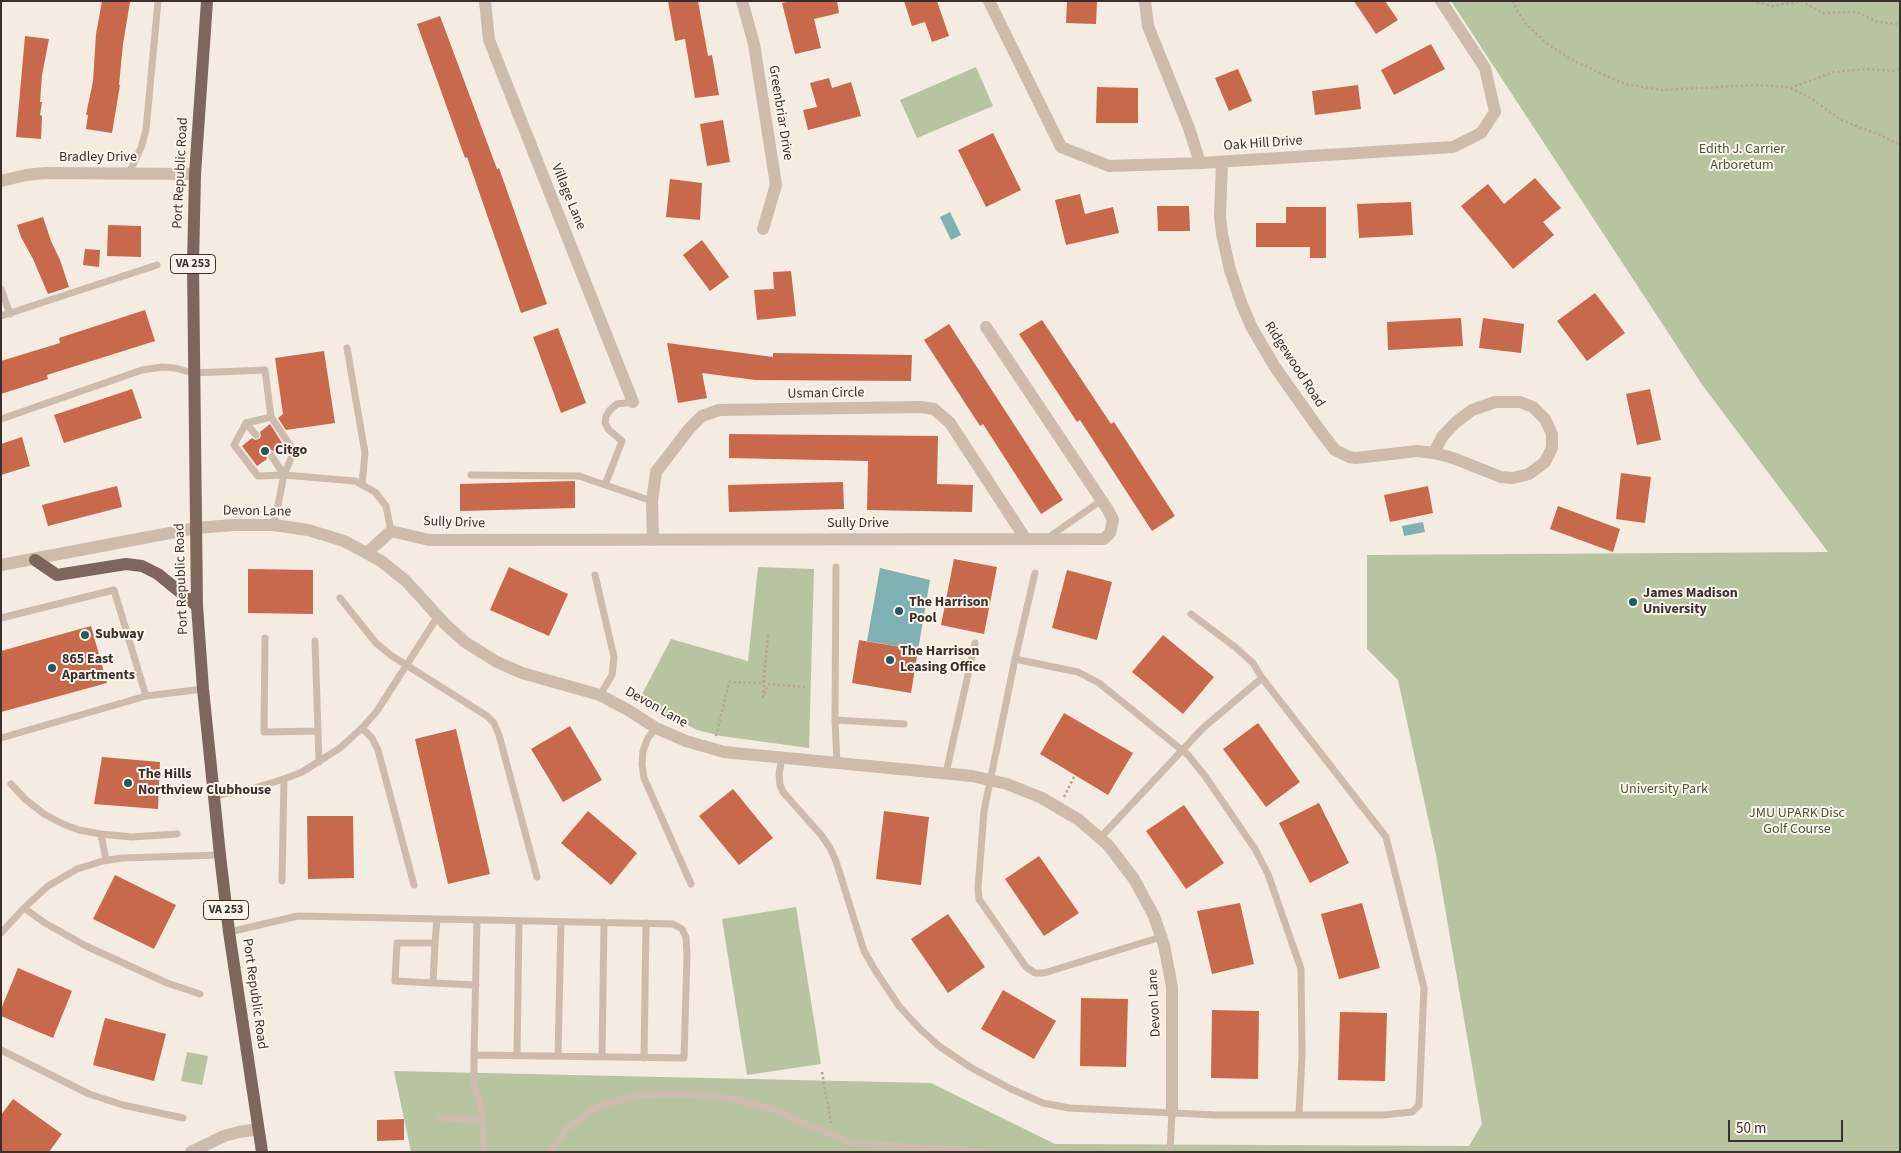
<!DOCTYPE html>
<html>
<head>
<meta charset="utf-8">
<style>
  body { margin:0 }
  #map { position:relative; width:1901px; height:1153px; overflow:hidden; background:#f4ebe1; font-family:"Source Sans 3",sans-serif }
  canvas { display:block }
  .frame { position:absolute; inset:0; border:2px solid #3b302b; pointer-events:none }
  .scale { position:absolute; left:1728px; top:1120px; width:115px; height:22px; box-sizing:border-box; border:2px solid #3b302b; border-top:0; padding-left:6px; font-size:15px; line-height:18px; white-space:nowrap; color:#3b302b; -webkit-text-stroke:4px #fbf5ee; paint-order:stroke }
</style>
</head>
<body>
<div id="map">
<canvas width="1901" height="1153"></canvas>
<div class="frame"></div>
<div class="scale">50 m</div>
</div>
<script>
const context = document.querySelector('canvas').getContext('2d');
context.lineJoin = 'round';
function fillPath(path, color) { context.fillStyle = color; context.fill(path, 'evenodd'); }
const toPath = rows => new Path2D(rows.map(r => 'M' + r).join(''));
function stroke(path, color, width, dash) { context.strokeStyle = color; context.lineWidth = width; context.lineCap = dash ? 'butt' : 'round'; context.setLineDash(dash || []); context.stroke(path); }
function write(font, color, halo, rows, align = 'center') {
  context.font = font + ' "Source Sans 3",sans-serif'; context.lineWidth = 4; context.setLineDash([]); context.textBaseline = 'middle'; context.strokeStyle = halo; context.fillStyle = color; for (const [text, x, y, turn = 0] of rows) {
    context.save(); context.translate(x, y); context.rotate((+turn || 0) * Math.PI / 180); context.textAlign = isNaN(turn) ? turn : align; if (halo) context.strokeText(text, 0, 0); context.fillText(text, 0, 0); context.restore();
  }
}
const green = toPath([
  [1451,1,1900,1,1900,1152,411,1152,394,1071,931,1083,1055,1144,1469,1146,1482,1124,1436,855,1398,680,1367,649,1367,555,1828,552,1703,386],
  [976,67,993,106,917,138,900,100],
  [758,567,814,569,809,748,721,736,697,730,639,700,671,639,748,661],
  [796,907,821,1064,747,1075,722,919],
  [187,1052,208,1056,202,1085,181,1081]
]);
const water = toPath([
  [950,212,961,235,951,240,940,217],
  [1423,522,1425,532,1404,536,1402,526],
  [880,568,930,580,918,650,867,641]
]);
const building = toPath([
  [102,1,130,2,123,44,119,85,120,85,112,133,86,129,88,115,86,115,93,81,96,34],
  [668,1,698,1,708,56,712,55,719,95,695,98,685,39,675,41],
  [792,1,837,1,839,13,814,19,821,48,795,54,782,3],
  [904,1,937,1,949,36,932,42,925,22,912,26],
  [1067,1,1097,1,1096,24,1066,23],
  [1354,1,1385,1,1398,20,1376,34],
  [440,16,497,169,499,168,547,304,521,313,467,157,465,158,417,24],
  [25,36,49,39,42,75,40,102,42,102,40,115,42,116,41,139,16,137],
  [1431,44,1445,69,1394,95,1381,70],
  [1238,69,1252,101,1229,111,1215,78],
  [829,78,832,88,851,82,861,116,808,130,803,110,817,107,810,83],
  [1358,85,1361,109,1315,115,1312,91],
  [1097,87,1138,88,1138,123,1096,123],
  [723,120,730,162,707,166,700,124],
  [993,133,1021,190,986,207,958,150],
  [1535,178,1561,208,1543,222,1554,235,1513,269,1461,206,1488,184,1504,204],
  [670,179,702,183,700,220,666,217],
  [1080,194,1085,214,1113,207,1119,233,1066,245,1055,200],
  [1411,202,1413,235,1359,238,1357,204],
  [1157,206,1189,206,1190,231,1158,231],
  [1286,207,1326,207,1326,258,1310,258,1310,247,1256,247,1256,223,1286,223],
  [43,217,51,241,60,260,69,287,48,294,33,259,21,237,17,225],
  [108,225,141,226,141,257,107,256],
  [702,240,729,277,710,291,683,255],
  [85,249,100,250,99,267,83,265],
  [791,271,796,316,757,320,754,290,774,289,773,272],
  [1595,293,1625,333,1587,361,1557,321],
  [145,310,155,341,47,375,48,379,1,394,1,361,60,343,59,338],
  [1461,318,1463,346,1388,350,1387,322],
  [1483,318,1524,324,1521,353,1479,348],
  [1042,320,1111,424,1114,422,1175,516,1152,531,1080,420,1077,422,1019,334],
  [949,324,1063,500,1041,514,983,424,980,426,924,340],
  [558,328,586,403,561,413,533,337],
  [667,343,773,357,773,353,912,355,911,381,755,380,702,373,707,398,678,403],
  [324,351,335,423,286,430,278,418,283,414,275,358],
  [132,389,142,418,64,443,54,415],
  [1650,389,1661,440,1637,445,1626,394],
  [270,424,284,446,275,452,271,450,268,451,266,455,267,459,257,466,242,446,252,438,255,440,259,439,261,436,260,432],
  [729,434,938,436,937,484,973,485,972,512,867,510,868,461,729,458],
  [22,437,30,466,1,475,1,444],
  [1621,473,1651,477,1645,523,1616,519],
  [575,481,575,508,460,511,460,484],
  [843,482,844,509,729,512,728,485],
  [117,486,122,507,48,526,42,505],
  [1428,486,1433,513,1390,522,1384,495],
  [1558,506,1620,529,1613,552,1550,529],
  [954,559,997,567,984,634,941,625],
  [509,567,568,594,549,636,490,610],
  [248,569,313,570,313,614,248,613],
  [1067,570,1112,582,1097,640,1052,628],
  [91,626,107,683,1,712,1,651],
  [1163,635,1214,677,1183,714,1132,672],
  [859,640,918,650,911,693,852,683],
  [1064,713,1133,753,1108,795,1040,754],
  [1258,723,1300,782,1266,807,1223,749],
  [570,726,602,780,563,802,531,749],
  [456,729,490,874,448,884,415,739],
  [102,757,160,762,158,809,94,804],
  [733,789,773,838,739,865,699,816],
  [1319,803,1349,863,1310,883,1279,823],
  [1184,805,1224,863,1186,889,1146,831],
  [588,811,637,853,611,885,561,843],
  [884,811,929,817,921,885,876,879],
  [307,816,353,816,354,878,308,879],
  [1039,856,1079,913,1044,936,1005,879],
  [115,875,176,905,154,949,93,919],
  [1240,903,1254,964,1212,974,1197,911],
  [1362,903,1380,968,1339,979,1321,914],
  [948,914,985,967,948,993,911,939],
  [18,968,72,991,53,1038,1,1016,1,1009],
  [1003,990,1056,1021,1034,1059,981,1029],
  [1081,998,1128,999,1126,1067,1080,1066],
  [1212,1010,1259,1011,1258,1079,1211,1078],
  [1340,1012,1387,1013,1385,1081,1338,1080],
  [105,1018,166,1034,154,1081,93,1065],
  [13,1099,62,1134,49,1152,1,1152,1,1115],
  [404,1119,404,1140,377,1141,377,1120]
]);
const path = toPath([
  [1512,1,1525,23,1550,46,1576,62,1625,84,1662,90,1756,85,1787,87,1808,96,1841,120,1880,135,1900,145],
  [1752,1,1772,6,1802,1,1822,13,1857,12,1877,22,1900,24],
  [1790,88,1834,72,1867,69,1894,71,1900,69],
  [716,736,729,682,763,683,768,634,763,697,769,684,805,687],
  [1064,797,1075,775],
  [822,1072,831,1123]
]);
const service = toPath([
  [129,173,141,148,146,130,158,1],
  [1,289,10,314],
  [1,316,157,265],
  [347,348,365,453,362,485],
  [1,419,142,370,162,367,175,368,193,373,265,370,271,417],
  [246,423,256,435],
  [271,455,284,475],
  [471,475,579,476,652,501],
  [605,485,622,441,609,430,605,423,606,416,610,410,617,404,633,402],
  [274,525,284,475,294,451,271,417,246,423,234,445,258,476,284,475,355,481,375,492,386,506,391,531],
  [1049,537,1102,500],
  [836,567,835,720,837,763],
  [1035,573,1015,659,984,811,978,888,979,899,1026,967,1035,973,1044,973,1161,937],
  [595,575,614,657,612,675,600,695],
  [340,598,376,643,392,656,487,716,494,723,499,735,537,877],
  [1,618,114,590,146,696,203,689],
  [265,638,264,732,318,731],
  [315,641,319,762],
  [1015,659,1078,672,1099,683,1188,755,1205,776,1255,849,1268,874,1301,969,1302,1055,1299,1114],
  [835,720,904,724],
  [362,728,372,738,378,750,414,885],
  [656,728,648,738,643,751,642,764,644,778,691,884],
  [1,738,146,696],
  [782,758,779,774,780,785,783,792,822,836,830,848,836,861,864,951,875,970,899,1006,920,1029,939,1046,970,1067,1011,1089,1043,1103,1069,1108,1216,1115,1383,1115,1412,1112,1419,1105,1424,988,1386,837,1262,678,1253,663,1235,647,1191,614],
  [946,773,975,643],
  [11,784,25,799,44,814,63,824,79,830,101,834,132,837,177,834],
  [213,796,251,789,284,779,302,772,340,748,362,728,377,711,438,616],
  [101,834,106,860],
  [1100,838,1203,728,1262,678],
  [282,881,284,779],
  [24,908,45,923,86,946,167,983,200,994],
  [229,932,298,916,673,924,682,929,686,937,687,955,684,1058,474,1055,477,920],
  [1,933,24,908,48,886,77,869,103,861,122,858,220,855],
  [435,943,437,919],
  [433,983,435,943,397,943,395,981,433,983,476,985],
  [1,1050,89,1094,123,1105,183,1118],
  [474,1055,474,1084,482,1112,484,1152],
  [517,1056,519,921],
  [558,1056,561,922],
  [602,1057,604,922],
  [644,1058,646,923],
  [440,1118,483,1120],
  [550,1152,565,1130,599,1106,639,1095,689,1094,734,1099,775,1110,850,1143,987,1152],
  [1170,1152,1172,1112]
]);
const minor = toPath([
  [485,1,489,40,633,402],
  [742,1,754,44,776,185,763,229],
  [989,1,1061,147,1109,166,1200,163,1453,147,1481,133,1495,112,1485,68,1441,1],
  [1145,1,1148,26,1189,128,1200,163],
  [1222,162,1220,216,1222,234,1230,270,1242,305,1252,328,1275,367,1318,428,1335,450,1349,457,1356,458,1417,451,1434,453,1453,458,1501,477,1513,478,1529,474,1545,462,1552,448,1552,434,1545,419,1533,407,1520,402,1495,402,1472,410,1455,423,1442,437,1434,453],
  [1,181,26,175,45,173,195,174],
  [653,540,652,501,656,472,689,429,702,416,719,410,921,407,934,409,950,423,1025,538],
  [368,552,391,531,429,540,1104,539,1110,533,1113,520,1108,510,986,327],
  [1,565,196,528,233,525,274,525,308,530,344,541,381,561,406,581,446,625,465,642,497,662,522,673,600,695,628,710,656,728,686,741,724,752,972,776,1007,784,1042,798,1079,820,1108,845,1134,879,1154,916,1164,945,1172,987,1172,1112],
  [191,1152,224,1136,239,1132,258,1129]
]);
const primary = toPath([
  [207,1,195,174,193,265,197,606,203,689,220,855,229,932,262,1152],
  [35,560,57,575,126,564,142,566,158,574,197,606]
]);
const markers = [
  [265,451,5,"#1f5a5e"],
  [1633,602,5,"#1f5a5e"],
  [899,611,5,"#1f5a5e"],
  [85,635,5,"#1f5a5e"],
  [890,660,5,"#1f5a5e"],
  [52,668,5,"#1f5a5e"],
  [128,783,5,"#1f5a5e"]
];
const shields = [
  [193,264,45],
  [226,910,45]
];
const shieldNames = [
  ["VA 253",193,264],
  ["VA 253",226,910]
];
const streetNames = [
  ["Greenbriar Drive",780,113,81],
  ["Oak Hill Drive",1263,144,-4],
  ["Bradley Drive",98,158],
  ["Port Republic Road",181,173,-87],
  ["Village Lane",568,197,68],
  ["Ridgewood Road",1294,365,57],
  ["Usman Circle",826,394,-1],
  ["Devon Lane",257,512,1],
  ["Sully Drive",454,523,2],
  ["Sully Drive",858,524],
  ["Port Republic Road",182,579,-92],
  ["Devon Lane",656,708,29],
  ["Port Republic Road",254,994,82],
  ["Devon Lane",1155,1003,-93]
];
const parkNames = [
  ["Edith J. Carrier",1742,150],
  ["Arboretum",1742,166],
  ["University Park",1664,790],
  ["JMU UPARK Disc",1797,814],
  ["Golf Course",1797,830]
];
const poiNames = [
  ["Citgo",275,451],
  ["James Madison",1643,594],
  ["University",1643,610],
  ["The Harrison",909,603],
  ["Pool",909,619],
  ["Subway",95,635],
  ["The Harrison",900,652],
  ["Leasing Office",900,668],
  ["865 East",62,660],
  ["Apartments",62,676],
  ["The Hills",138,775],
  ["Northview Clubhouse",138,791]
];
fillPath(green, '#b8c4a0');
fillPath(water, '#7fb0b2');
fillPath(building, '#c8694b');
stroke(path, '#b9a596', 2.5, [2.5, 2.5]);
stroke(service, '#cdbbac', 7);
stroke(minor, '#cdbbac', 12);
stroke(primary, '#7d675c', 12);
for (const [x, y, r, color] of markers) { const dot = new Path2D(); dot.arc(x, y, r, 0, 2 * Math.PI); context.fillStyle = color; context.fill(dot); stroke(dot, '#fbf5ee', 2); }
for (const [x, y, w] of shields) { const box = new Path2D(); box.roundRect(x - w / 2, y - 9.5, w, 19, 4); context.fillStyle = '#fbf5ee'; context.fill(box); stroke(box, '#3b302b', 1); }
write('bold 12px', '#3b302b', null, shieldNames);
write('14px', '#3b302b', '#fbf5ee', streetNames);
write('14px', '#4a5a2e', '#fbf5ee', parkNames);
write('bold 14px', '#3b302b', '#fbf5ee', poiNames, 'left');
</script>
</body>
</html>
